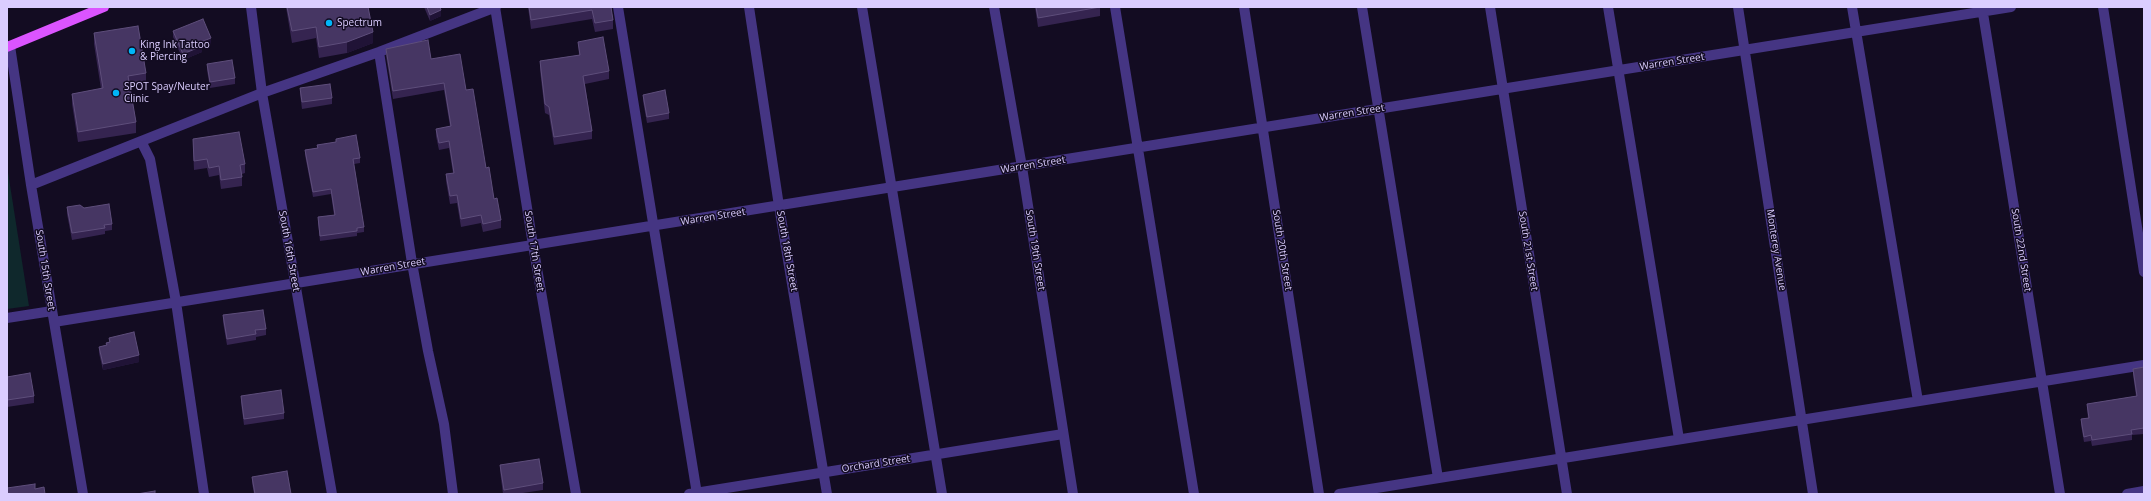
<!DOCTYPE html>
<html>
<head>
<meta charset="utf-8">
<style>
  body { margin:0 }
  #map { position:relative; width:2151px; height:501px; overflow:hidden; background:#130c22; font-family:"Open Sans",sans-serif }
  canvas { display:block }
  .frame { position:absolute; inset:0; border:8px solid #dbcdff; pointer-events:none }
</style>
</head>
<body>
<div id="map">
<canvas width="2151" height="501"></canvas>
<div class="frame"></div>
</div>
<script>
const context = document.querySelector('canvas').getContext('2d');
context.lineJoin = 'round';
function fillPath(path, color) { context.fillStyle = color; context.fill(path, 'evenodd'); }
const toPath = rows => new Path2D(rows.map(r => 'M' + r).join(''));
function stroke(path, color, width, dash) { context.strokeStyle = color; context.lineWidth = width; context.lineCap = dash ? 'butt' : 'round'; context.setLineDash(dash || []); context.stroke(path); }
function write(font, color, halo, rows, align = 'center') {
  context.font = font + ' "Open Sans",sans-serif'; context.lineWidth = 3; context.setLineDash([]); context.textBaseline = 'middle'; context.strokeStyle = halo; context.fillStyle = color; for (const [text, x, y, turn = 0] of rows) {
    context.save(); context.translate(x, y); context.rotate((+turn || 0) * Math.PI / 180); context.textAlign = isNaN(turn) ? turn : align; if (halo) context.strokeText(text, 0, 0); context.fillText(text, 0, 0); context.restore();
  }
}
const green = toPath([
  [7,166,29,306,7,309]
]);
const minor = toPath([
  [251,7,262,93,332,494],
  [495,7,533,245,576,494],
  [618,7,697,494],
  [749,7,779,206,827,494],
  [862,7,942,494],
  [994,7,1022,167,1073,494],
  [1115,7,1194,494],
  [1244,7,1319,494],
  [1362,7,1438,478],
  [1490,7,1567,494],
  [1608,7,1679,439],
  [1738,7,1813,494],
  [1852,7,1918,401],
  [1982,7,2060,494],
  [2103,7,2144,272],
  [10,46,31,185,83,494],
  [379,52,412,263,428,351,444,424,453,494],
  [141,141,150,159,176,302,204,494],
  [31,185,262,93,379,52,496,7],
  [7,318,52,311],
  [54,322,2011,7],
  [689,494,1063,434],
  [1339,494,2144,365],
  [2127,494,2144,491]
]);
const major = toPath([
  [7,47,104,7]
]);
const wall = toPath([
  [286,7,368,7,373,43,347,53,319,58,316,38,292,43],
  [424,7,440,7,441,16,430,21],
  [528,7,611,7,613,20,613,29,595,32,592,19,531,29],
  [1035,7,1100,7,1100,16,1038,27],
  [173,31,211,44,202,48,202,52,183,60,173,37],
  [94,33,146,73,146,84,130,86,136,122,136,133,78,142,72,104,72,94,101,89,94,44],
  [578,42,609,71,609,79,585,84,592,131,592,139,554,145,549,115,545,113,540,70,540,61,579,55],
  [386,49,431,59,466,90,494,199,501,220,501,228,483,232,481,223,461,227,457,203,450,204,446,181,446,174,453,173,449,148,439,150,436,136,436,129,450,126,444,90,393,99,386,56],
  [207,64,235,78,235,84,210,88,207,70],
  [300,88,332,98,332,104,302,109,300,94],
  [643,95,669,113,669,119,647,123,643,101],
  [193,139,245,164,245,173,242,174,242,186,221,189,219,175,209,177,207,168,194,170,193,148],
  [336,139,360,158,360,163,354,164,364,227,364,232,357,233,357,236,320,241,318,222,318,217,334,215,331,194,313,197,305,155,305,150,317,148,317,145,336,142],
  [67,207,112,224,112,230,105,231,105,234,72,240,67,214],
  [223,315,266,329,266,335,256,337,256,340,227,345,223,322],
  [109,338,139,362,103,370,99,353,99,347,106,345,106,343,109,342],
  [2144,367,2144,434,2132,435,2132,440,2092,446,2091,441,2084,442,2081,425,2081,419,2088,418,2087,409,2087,404,2136,396,2133,375,2133,369],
  [7,377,34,396,34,403,7,407],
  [241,396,284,413,284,419,244,425,241,403],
  [500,465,543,483,543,490,516,494,503,494,500,471],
  [252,477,291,494,254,494,252,483]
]);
const shadedWall = toPath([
  [441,10,441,16,430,21,430,15],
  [373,32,373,43,347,53,347,42],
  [211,38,211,44,202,48,202,52,183,60,183,54,201,42],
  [139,355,139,362,103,370,103,364]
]);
const building = toPath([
  [287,7,368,7,373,32,347,42,319,47,316,27,292,31,287,7],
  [427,7,440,7,441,10,430,15,427,7],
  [529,7,611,7,613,20,595,23,592,10,531,20,529,7],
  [1036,7,1100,7,1038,18,1036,7],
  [203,19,211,38,201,42,202,46,183,54,173,31,203,19],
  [138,26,146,73,128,76,136,122,78,132,72,94,103,88,94,33,138,26],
  [603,37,609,71,583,76,592,131,554,137,549,107,545,104,540,61,580,55,578,42,603,37],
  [428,40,431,59,460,54,466,90,473,89,486,168,489,167,494,199,497,198,501,220,483,224,481,215,461,219,457,195,450,196,446,174,454,173,449,141,439,143,436,129,451,126,444,83,393,91,386,49,428,40],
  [232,60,235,78,210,82,207,64,232,60],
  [330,84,332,98,302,102,300,88,330,84],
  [665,90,669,113,647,117,643,95,665,90],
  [239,132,245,164,240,165,242,177,221,180,219,166,209,168,207,159,194,161,193,139,239,132],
  [356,135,360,158,353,159,364,227,357,228,357,231,320,236,318,217,335,215,331,189,313,192,305,150,318,148,317,145,336,142,336,139,356,135],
  [109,204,112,224,104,225,105,228,72,233,67,207,80,205,84,208,109,204],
  [263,310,266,329,255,330,256,334,227,339,223,315,263,310],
  [134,332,139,355,103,364,99,347,107,345,106,343,110,342,109,338,134,332],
  [2144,367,2144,428,2131,430,2132,434,2092,440,2091,435,2084,437,2081,419,2089,418,2087,404,2137,396,2133,369,2144,367],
  [30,373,34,396,7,400,7,377,30,373],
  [281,390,284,413,244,419,241,396,281,390],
  [539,459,543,483,504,490,500,465,539,459],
  [287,471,291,494,255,494,252,477,287,471],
  [35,484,35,489,44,487,45,494,8,494,7,488,35,484],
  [155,491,155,494,137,494,155,491]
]);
const markers = [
  [329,23,4,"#00b6f8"],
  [132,51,4,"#00b6f8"],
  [116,93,4,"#00b6f8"]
];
const poiNames = [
  ["Spectrum",337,23],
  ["King Ink Tattoo",140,45],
  ["& Piercing",140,57],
  ["SPOT Spay/Neuter",124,87],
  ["Clinic",124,99]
];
const streetNames = [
  ["Warren Street",1672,62,-9],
  ["Warren Street",1352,113,-9],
  ["Warren Street",1033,165,-9],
  ["Warren Street",713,217,-9],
  ["South 19th Street",1035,250,81],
  ["South 20th Street",1282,250,81],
  ["Monterey Avenue",1776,250,81],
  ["South 22nd Street",2021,250,81],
  ["South 16th Street",289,251,80],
  ["South 17th Street",534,251,81],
  ["South 18th Street",787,251,80],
  ["South 21st Street",1528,251,81],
  ["Warren Street",393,267,-10],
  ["South 15th Street",45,270,81],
  ["Orchard Street",876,464,-9]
];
fillPath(green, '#0f282c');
stroke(minor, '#453583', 10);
stroke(major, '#db54ff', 10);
fillPath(wall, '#352450');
fillPath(shadedWall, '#201336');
fillPath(building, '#463663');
stroke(building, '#5e4e7b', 1);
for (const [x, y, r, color] of markers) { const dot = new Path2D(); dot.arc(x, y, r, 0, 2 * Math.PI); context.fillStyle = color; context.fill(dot); stroke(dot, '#130c22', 1.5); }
write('10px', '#dbcdff', '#130c22', poiNames, 'left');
write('10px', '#dbcdff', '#130c22', streetNames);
</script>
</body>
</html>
